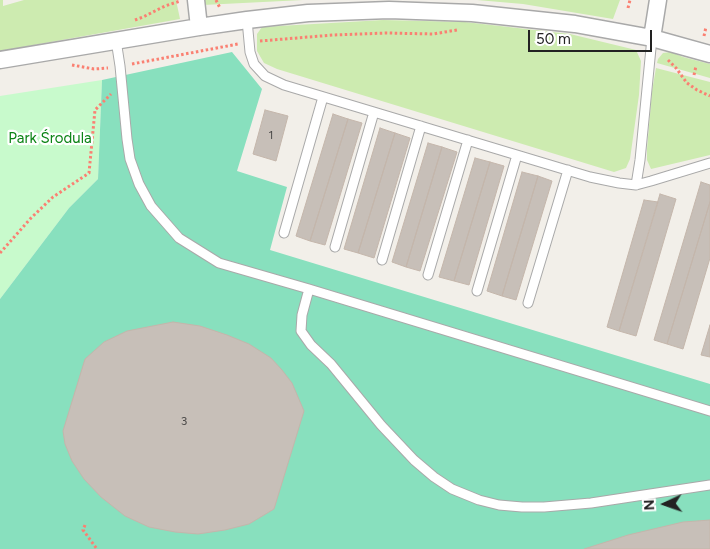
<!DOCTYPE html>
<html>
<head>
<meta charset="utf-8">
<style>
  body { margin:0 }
  #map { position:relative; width:710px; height:549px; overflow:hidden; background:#f2efe9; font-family:Figtree,sans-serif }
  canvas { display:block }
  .north { position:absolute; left:640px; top:479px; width:50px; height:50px; -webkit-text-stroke:4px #fff; paint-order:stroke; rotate:267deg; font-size:14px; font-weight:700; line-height:20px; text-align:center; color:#222 }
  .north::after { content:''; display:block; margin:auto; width:18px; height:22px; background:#222; clip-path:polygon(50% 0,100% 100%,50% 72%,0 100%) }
  .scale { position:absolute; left:528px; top:30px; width:124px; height:22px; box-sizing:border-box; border:2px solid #222; border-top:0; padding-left:6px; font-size:15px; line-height:18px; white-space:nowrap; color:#222; -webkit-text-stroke:4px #fff; paint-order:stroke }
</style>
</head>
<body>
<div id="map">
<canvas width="710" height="549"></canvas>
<div class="north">N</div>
<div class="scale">50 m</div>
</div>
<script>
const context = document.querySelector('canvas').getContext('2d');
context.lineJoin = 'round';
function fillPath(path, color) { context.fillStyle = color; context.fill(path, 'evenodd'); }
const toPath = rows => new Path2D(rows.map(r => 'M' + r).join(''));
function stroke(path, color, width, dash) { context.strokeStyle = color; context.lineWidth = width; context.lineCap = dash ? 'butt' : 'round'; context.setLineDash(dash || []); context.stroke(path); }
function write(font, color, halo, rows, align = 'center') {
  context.font = font + ' Figtree,sans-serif'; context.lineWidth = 4.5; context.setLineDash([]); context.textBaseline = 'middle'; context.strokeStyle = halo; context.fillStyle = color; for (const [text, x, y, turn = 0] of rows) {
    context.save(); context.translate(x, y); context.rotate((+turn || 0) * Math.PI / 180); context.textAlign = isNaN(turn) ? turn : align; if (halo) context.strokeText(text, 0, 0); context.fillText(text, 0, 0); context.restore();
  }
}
const grass = toPath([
  [0,0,3,0,3,6,24,0,176,0,180,19,0,51],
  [203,0,303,0,203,5],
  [477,0,620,0,613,19,523,4],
  [383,20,465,22,570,34,636,50,641,61,639,95,630,159,626,168,614,172,277,69,264,63,257,51,257,34,262,27],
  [671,52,683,57,710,64,710,78,657,63,658,59,663,53],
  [656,68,710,82,710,155,651,169,647,160,647,149,652,91]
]);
const park = toPath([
  [102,80,98,179,69,208,0,299,0,96]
]);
const pitch = toPath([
  [232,52,262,89,237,171,287,187,270,250,710,384,710,549,0,549,0,299,69,208,98,179,102,80]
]);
const building = toPath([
  [265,110,288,116,276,161,253,154,265,110],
  [333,114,348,119,310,241,296,236,333,114],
  [348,119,362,123,325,245,310,241,348,119],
  [380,128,395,133,358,253,344,249,380,128],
  [395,133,410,138,374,258,358,253,395,133],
  [428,143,442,147,406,267,392,262,428,143],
  [442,147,457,152,420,271,406,267,442,147],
  [475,158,490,162,454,281,439,277,475,158],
  [490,162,504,166,469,285,454,281,490,162],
  [522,172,538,176,502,296,487,291,522,172],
  [538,176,552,181,516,300,502,296,538,176],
  [701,182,710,185,710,202,667,344,654,340,701,182],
  [660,194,676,199,636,336,619,331,660,194],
  [644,200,658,202,619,331,607,327,644,200],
  [710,202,710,258,683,349,667,344,710,202],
  [173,322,200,326,227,335,249,344,271,358,282,370,292,383,304,411,274,509,249,524,225,530,198,534,175,532,149,527,125,516,101,497,84,479,72,461,65,444,63,431,85,359,104,342,127,331,173,322],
  [710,325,710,357,701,355,710,325],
  [710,520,710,549,584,549,628,535,683,522,710,520]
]);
const path = toPath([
  [216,0,220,8],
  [628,8,630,0],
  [135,20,143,17,165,6,180,1],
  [704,36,706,27],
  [260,41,333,35,387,33,433,34,457,30],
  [668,60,676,68,687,83,697,90,710,96],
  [132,64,238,44],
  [72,65,94,69,108,68],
  [694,75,696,66],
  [0,253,31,218,53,197,89,173,95,110,111,94],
  [85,525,83,530,97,549]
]);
const lane = toPath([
  [247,20,250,52,254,64,265,76,284,85,590,177,619,183,636,185,651,181,710,163],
  [116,40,120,66,127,139,130,159,139,184,151,206,179,238,219,263,309,289,710,411],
  [636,185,640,160,652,38],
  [284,233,323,97],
  [335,247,374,112],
  [382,260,421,126],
  [428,275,468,140],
  [309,289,302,315,301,331,311,345,331,364,381,425,414,460,434,477,452,489,479,500,499,505,522,507,544,507,591,503,710,485],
  [477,291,517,155],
  [528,303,568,170]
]);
const street = toPath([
  [196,0,199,27],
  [652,38,658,0],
  [0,60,199,27,247,20,308,13,389,10,472,13,575,24,652,38,710,54]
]);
const numberNames = [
  ["1",271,135],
  ["3",184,421]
];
const parkNames = [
  ["Park Środula",50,139]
];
fillPath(grass, '#cdebb0');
fillPath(park, '#c8facc');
fillPath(pitch, '#88e0be');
fillPath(building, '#c7bfb8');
stroke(building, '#c4b6ab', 1);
stroke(lane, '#a9a9a9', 11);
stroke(street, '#a9a9a9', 19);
stroke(path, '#fa8072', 3, [2.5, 2.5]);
stroke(lane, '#fff', 9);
stroke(street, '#fff', 16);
write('12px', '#4b4948', null, numberNames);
write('15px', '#0c8416', '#fff', parkNames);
</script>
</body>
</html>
